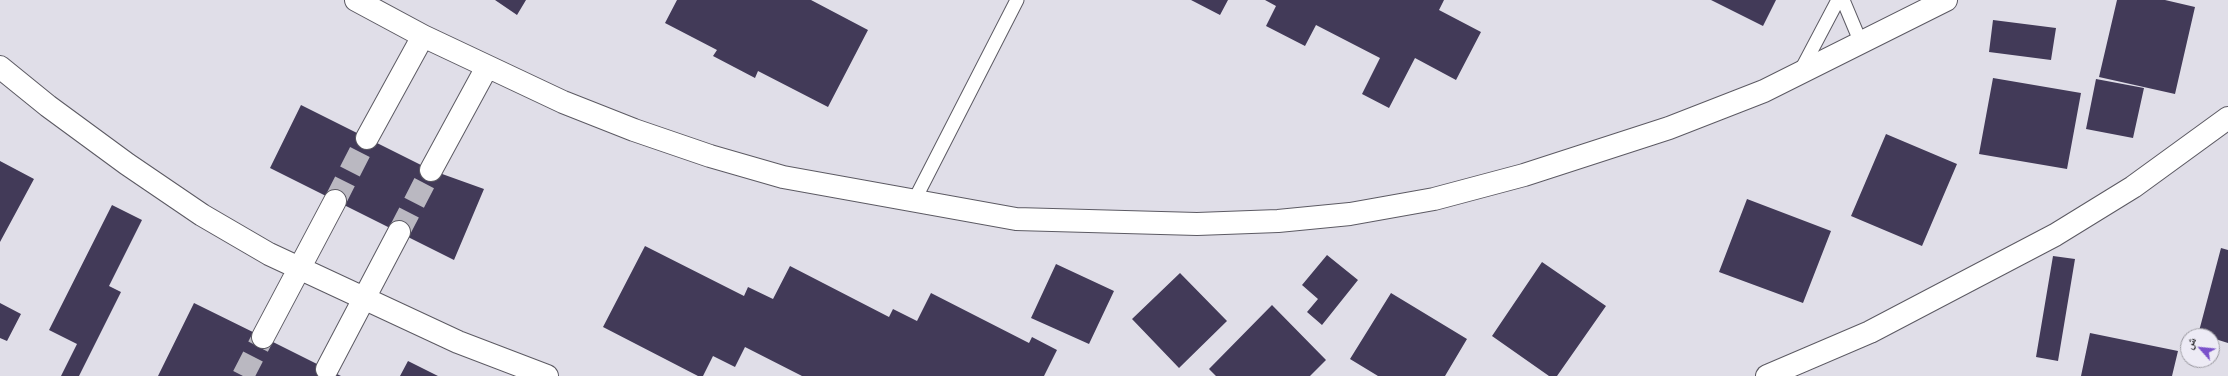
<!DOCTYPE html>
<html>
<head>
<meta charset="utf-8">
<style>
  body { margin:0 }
  #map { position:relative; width:2228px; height:376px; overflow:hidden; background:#e0dee8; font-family:Lato,"Noto Naskh Arabic",sans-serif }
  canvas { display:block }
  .north { position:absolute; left:2180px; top:328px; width:40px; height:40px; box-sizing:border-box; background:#edebf5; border:1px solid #9c9ba2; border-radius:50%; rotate:297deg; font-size:11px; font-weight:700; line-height:16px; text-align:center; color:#232226 }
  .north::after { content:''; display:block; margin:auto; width:14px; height:18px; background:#7a51ca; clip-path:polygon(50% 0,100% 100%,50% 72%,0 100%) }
</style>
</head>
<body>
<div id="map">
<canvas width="2228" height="376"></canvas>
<div class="north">ش</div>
</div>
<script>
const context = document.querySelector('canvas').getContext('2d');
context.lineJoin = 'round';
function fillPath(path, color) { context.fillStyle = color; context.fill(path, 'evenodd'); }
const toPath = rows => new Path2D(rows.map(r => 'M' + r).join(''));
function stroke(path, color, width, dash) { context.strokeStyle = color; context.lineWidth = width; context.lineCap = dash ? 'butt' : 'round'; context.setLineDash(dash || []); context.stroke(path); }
const building = toPath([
  [495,0,526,0,517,15],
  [677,0,811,0,868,30,828,107,758,71,755,78,713,56,717,50,665,23],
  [1191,0,1228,0,1220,15],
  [1265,0,1444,0,1439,10,1481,32,1456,80,1415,58,1389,108,1362,94,1380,58,1316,25,1305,46,1266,26,1276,6],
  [1711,0,1776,0,1763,26],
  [2117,0,2165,0,2195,7,2175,94,2099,77],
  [1993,20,2056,28,2051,60,1989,52],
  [1993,78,2081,93,2067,169,1979,154],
  [2096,79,2144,88,2133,138,2086,129],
  [301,105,431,170,484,189,454,260,270,168],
  [1886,134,1957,164,1922,246,1851,216],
  [0,161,34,179,0,242],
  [1747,199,1831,231,1803,303,1719,272],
  [112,205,142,220,109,286,121,292,79,376,61,376,77,344,49,330],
  [645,246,744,296,748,287,773,299,790,266,889,317,893,309,917,321,931,293,1029,343,1032,337,1057,350,1044,376,802,376,745,347,735,367,713,356,703,376,698,376,603,327],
  [2221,248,2228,250,2228,343,2212,338,2212,336,2198,335],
  [1327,255,1358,280,1322,325,1307,312,1318,299,1302,285],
  [2053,256,2075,259,2058,361,2036,357],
  [1542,262,1606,306,1557,376,1549,376,1492,336],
  [1056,264,1114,291,1089,344,1031,318],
  [1180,273,1227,321,1179,368,1132,319],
  [1391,293,1467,339,1445,376,1378,376,1350,359],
  [0,303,21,314,7,341,0,338],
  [194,303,263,337,341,376,158,376],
  [1272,305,1326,360,1310,376,1216,376,1209,369],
  [2090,333,2178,351,2172,376,2081,376],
  [408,361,438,376,400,376]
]);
const streetTunnel = toPath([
  [335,201,367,138],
  [399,232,431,170],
  [243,376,263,337]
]);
const lane = toPath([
  [1843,0,1861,43],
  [1800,72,1838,0],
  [914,201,1017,0]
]);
const street = toPath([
  [356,0,423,36,563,102,634,130,710,156,783,177,1016,219,1197,224,1278,221,1350,214,1434,199,1524,175,1669,128,1764,91,1946,0],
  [0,67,48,106,127,164,202,215,269,254,458,342,547,376],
  [367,138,423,36],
  [431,170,487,67],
  [263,337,335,201],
  [327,369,399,232],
  [1767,376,1870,332,2055,235,2133,187,2228,118]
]);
fillPath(building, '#423a58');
stroke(streetTunnel, '#bab8c1', 22, [22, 11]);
stroke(lane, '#5c5a63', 15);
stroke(street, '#5c5a63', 24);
stroke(lane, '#fff', 13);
stroke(street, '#fff', 22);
</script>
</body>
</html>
